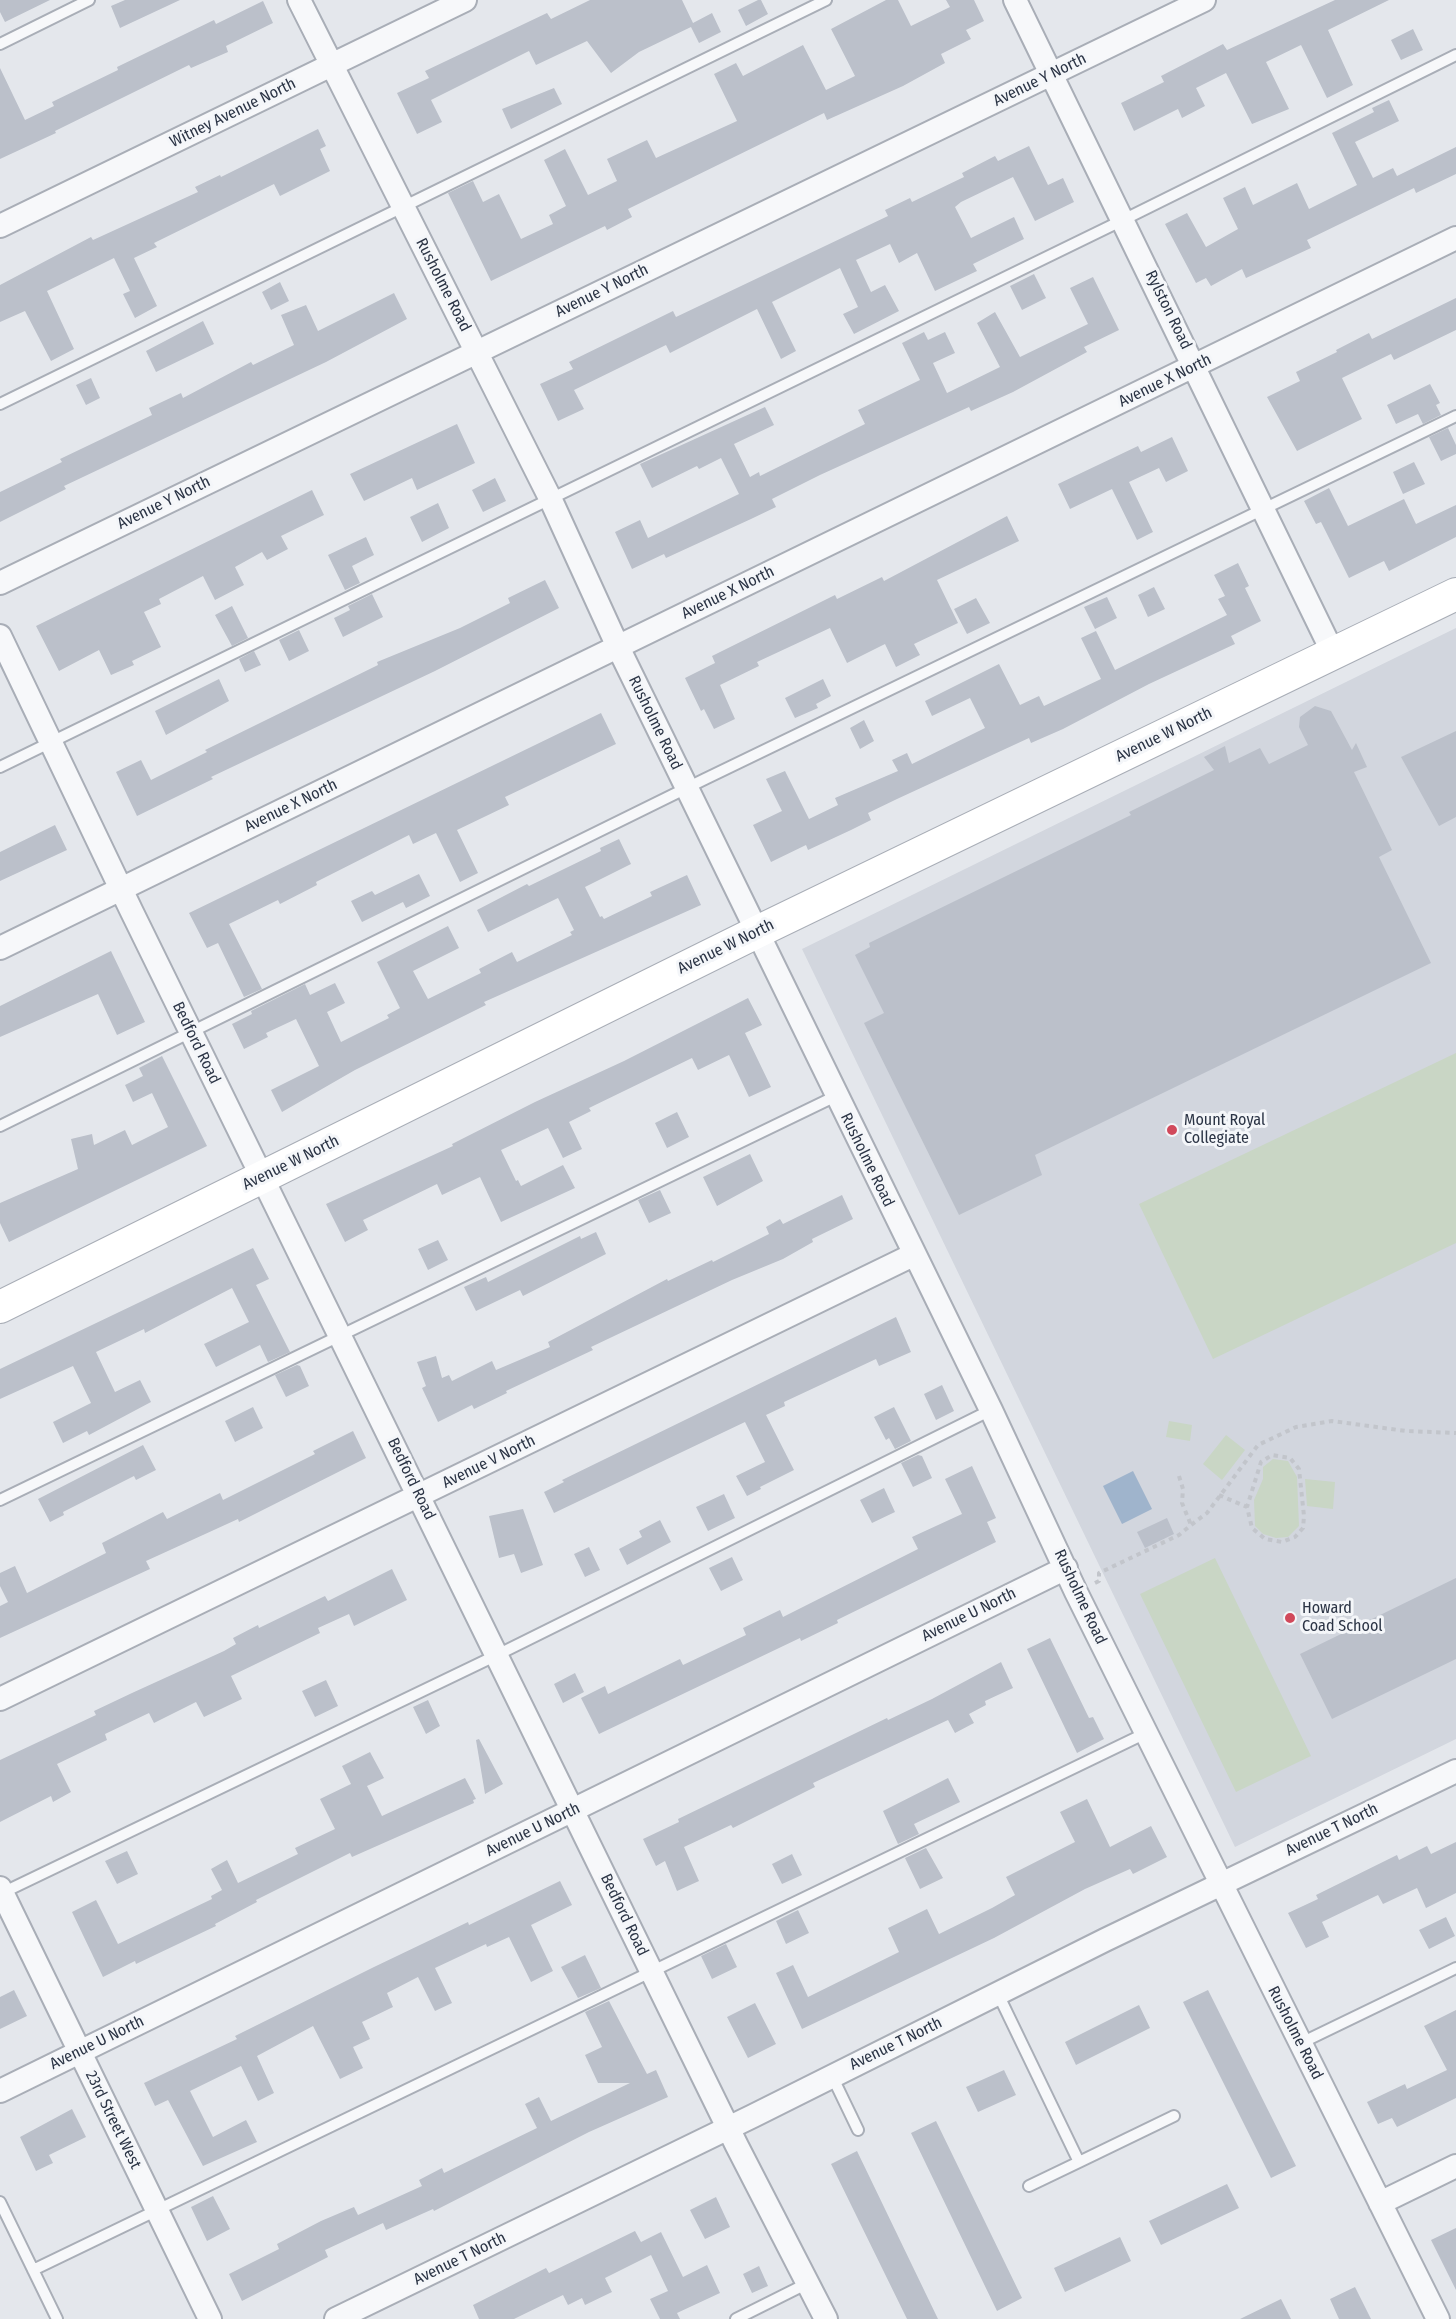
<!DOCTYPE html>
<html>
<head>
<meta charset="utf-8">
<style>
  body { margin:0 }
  canvas { display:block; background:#e4e7ec }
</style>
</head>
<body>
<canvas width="1456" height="2319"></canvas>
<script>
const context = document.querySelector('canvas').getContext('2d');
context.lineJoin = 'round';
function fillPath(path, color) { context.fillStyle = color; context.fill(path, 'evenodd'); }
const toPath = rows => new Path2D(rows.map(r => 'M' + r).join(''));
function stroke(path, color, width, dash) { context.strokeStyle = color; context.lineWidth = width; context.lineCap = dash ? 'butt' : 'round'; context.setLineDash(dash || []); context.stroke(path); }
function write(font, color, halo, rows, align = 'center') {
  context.font = font + ' "Fira Sans Condensed",sans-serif'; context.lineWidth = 6; context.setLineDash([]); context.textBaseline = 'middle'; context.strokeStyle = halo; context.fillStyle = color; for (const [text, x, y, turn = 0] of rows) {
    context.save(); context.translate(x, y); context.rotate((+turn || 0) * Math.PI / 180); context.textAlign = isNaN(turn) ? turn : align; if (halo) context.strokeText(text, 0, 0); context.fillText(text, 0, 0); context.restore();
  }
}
const built = toPath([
  [1456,628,1456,1739,1235,1847,802,949]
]);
const green = toPath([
  [1456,1053,1456,1243,1213,1359,1139,1204],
  [1169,1421,1192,1425,1190,1441,1166,1437],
  [1226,1435,1245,1450,1222,1480,1203,1464],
  [1273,1459,1288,1461,1297,1477,1299,1526,1288,1537,1276,1538,1263,1534,1255,1526,1254,1500,1263,1479,1263,1467],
  [1305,1479,1335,1482,1333,1509,1307,1506],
  [1215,1558,1311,1756,1236,1792,1140,1594]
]);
const water = toPath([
  [1133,1471,1152,1509,1122,1524,1103,1486]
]);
const building = toPath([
  [0,0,50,0,5,22,0,12],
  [125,0,180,0,120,28,111,6],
  [590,0,682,0,693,23,712,13,721,32,699,43,691,27,639,52,611,73,587,41,536,65,529,51,431,100,442,122,417,134,397,93,429,78,425,71,547,13,551,19],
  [758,0,761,0,768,14,746,26,738,10],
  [886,0,898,0,911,26,950,7,946,0,974,0,984,21,966,30,971,39,941,54,945,63,903,86,827,120,824,113,628,209,632,217,607,230,605,226,491,281,448,193,473,181,483,202,499,194,521,239,553,224,549,215,566,206,544,160,565,149,588,195,617,181,607,159,647,140,656,158,737,121,714,74,736,63,743,76,803,45,826,90,855,76,831,29],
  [1335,0,1389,0,1328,30,1353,85,1327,98,1301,45,1266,62,1289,109,1252,124,1226,73,1196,88,1205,106,1182,118,1178,109,1134,131,1121,103,1164,82,1161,76,1223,44,1227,50],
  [263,1,273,23,226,46,228,52,191,68,189,65,55,131,56,133,0,159,0,68,25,120,54,106,52,102,118,70,117,67,214,20,216,24],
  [1413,29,1423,50,1401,60,1391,40],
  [554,88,562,104,511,129,502,109],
  [1389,100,1399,121,1355,142,1373,178,1393,168,1397,176,1456,147,1456,174,1416,193,1414,188,1307,240,1311,248,1246,278,1242,269,1211,286,1206,278,1196,283,1165,224,1187,213,1206,247,1238,229,1223,198,1245,187,1253,205,1297,183,1309,209,1357,185,1332,133,1374,112,1372,108],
  [318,129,326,146,320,149,330,171,280,196,274,184,154,243,157,247,134,258,157,306,135,318,123,294,130,291,114,258,47,291,74,349,51,361,25,311,0,322,0,285,91,237,93,240,198,192,195,187,220,175,221,177],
  [1029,146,1048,185,1063,178,1074,202,1035,221,1013,177,961,202,955,207,971,238,1014,217,1024,239,973,264,977,271,935,291,917,253,899,263,890,244,856,260,871,292,885,285,899,311,854,334,843,314,858,307,840,268,772,302,796,351,781,359,757,309,670,353,666,345,574,390,584,409,558,421,540,384,573,369,569,362,673,311,676,317,888,216,885,210,910,198,912,202,964,177,962,173,995,156,998,161],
  [1034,274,1046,298,1022,310,1010,286],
  [1093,277,1119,330,1084,347,1087,352,1013,392,971,411,969,407,820,475,772,499,776,507,751,519,666,558,664,554,632,569,615,532,640,520,648,538,739,494,721,458,699,469,697,466,652,488,640,464,765,407,774,425,734,444,750,477,759,472,760,476,865,424,858,410,920,380,902,343,924,332,928,340,945,332,955,353,933,363,947,393,1000,367,977,323,995,312,1020,357,1088,324,1070,288],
  [280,282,289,301,271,310,262,292],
  [394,293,407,319,326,362,64,486,66,489,0,522,0,492,62,462,60,459,152,415,149,408,181,393,183,398,251,362,253,365,294,345,281,315,306,305,318,331],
  [1456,298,1456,330,1394,360,1391,354,1342,378,1362,419,1297,451,1267,397,1300,381,1296,372,1337,352,1336,350,1369,333,1372,339],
  [203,321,214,344,156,372,146,351],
  [91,378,100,398,86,405,76,385],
  [1430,384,1440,403,1436,405,1441,415,1423,424,1418,414,1396,424,1387,405],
  [457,424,475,463,417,490,412,478,364,501,350,474],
  [1448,428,1456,445,1456,454,1441,461,1429,437],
  [1172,437,1188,471,1166,482,1159,468,1129,482,1153,532,1137,540,1112,489,1070,509,1058,484,1138,446,1141,452],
  [1414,462,1425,484,1403,494,1393,472],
  [495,478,506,501,483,512,472,490],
  [1329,488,1348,526,1404,499,1416,524,1456,505,1456,537,1389,571,1384,561,1349,578,1321,522,1316,524,1304,501],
  [312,490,324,515,281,536,288,549,267,560,262,552,235,567,244,585,215,600,203,576,159,599,161,604,144,612,161,647,132,661,134,665,111,675,99,650,59,671,36,626],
  [438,503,449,528,422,542,410,517],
  [1007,516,1019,541,937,580,958,623,914,644,920,655,896,667,885,644,847,663,830,628,757,662,759,666,720,685,735,719,714,729,704,709,701,711,685,678,715,663,712,656,835,595,837,599,882,577,884,581],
  [366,537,374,555,352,566,360,583,345,590,328,555],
  [1238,563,1249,586,1245,588,1261,621,1231,636,1235,644,1149,684,1063,729,1031,743,1029,738,897,799,868,813,871,820,851,830,808,850,806,845,771,862,753,825,782,811,766,779,785,771,809,819,838,805,835,798,898,771,892,760,907,753,912,764,985,728,970,698,932,716,925,701,999,664,1020,705,1039,696,1044,706,1101,679,1081,638,1096,631,1115,670,1227,615,1218,599,1225,596,1214,575],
  [545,580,559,608,435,671,211,777,213,779,137,816,116,772,141,760,151,780,207,752,205,750,378,665,377,662,460,628,510,603,508,598],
  [1154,587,1165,609,1148,617,1138,595],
  [372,594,383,617,343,637,334,618,350,610,348,606],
  [1107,597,1117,618,1095,629,1084,607],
  [976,598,990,623,967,634,954,609],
  [232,606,248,638,232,646,215,615],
  [299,630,309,651,289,661,279,640],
  [254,651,261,665,245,672,239,659],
  [219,679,229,701,166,735,155,711],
  [823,679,831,696,816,704,818,708,795,718,785,698],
  [1315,706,1331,711,1352,750,1356,743,1367,767,1354,772,1392,850,1379,857,1431,963,1035,1155,1042,1175,959,1215,864,1023,884,1013,855,955,870,947,869,943,1131,815,1129,812,1214,770,1204,757,1225,746,1229,763,1260,748,1269,764,1308,745,1299,727,1300,717],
  [601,713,616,744,505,797,509,805,457,830,478,873,460,882,436,833,413,844,409,835,316,882,317,885,280,904,278,900,229,924,262,989,244,997,218,943,207,948,189,913],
  [864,720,874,741,860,749,850,728],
  [1456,731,1456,817,1439,826,1401,757],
  [55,825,67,850,0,881,0,852],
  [619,839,631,864,585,887,600,917,602,916,604,919,652,896,650,892,687,875,701,905,484,1002,486,1005,355,1070,282,1112,271,1090,319,1066,296,1019,266,1033,268,1037,244,1049,232,1024,252,1014,251,1011,305,984,310,995,335,983,345,1003,327,1012,341,1042,389,1018,387,1015,400,1008,377,962,448,926,459,948,413,971,428,999,481,973,479,969,512,952,517,962,572,935,570,932,574,930,558,898,488,932,477,910,527,884,529,886,601,851,600,848],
  [419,874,430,896,406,908,403,902,362,922,351,901,372,891,375,895],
  [111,951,145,1022,117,1035,98,994,0,1037,0,1006],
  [748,998,762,1025,745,1033,771,1087,749,1097,729,1055,698,1070,692,1058,589,1108,591,1111,569,1122,582,1149,563,1158,548,1128,501,1150,516,1181,518,1180,521,1186,563,1165,575,1188,501,1222,480,1177,442,1195,437,1184,363,1220,368,1230,345,1242,326,1204,453,1146,452,1144,535,1102,624,1061],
  [162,1056,207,1146,9,1242,0,1223,0,1203,78,1169,71,1139,92,1134,94,1145,125,1130,132,1145,168,1127,152,1093,133,1102,125,1085,143,1076,139,1068],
  [677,1112,689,1137,667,1148,655,1123],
  [750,1154,763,1181,717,1206,703,1177],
  [660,1190,671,1213,649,1223,638,1200],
  [842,1195,853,1219,812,1239,813,1242,783,1259,732,1280,591,1347,593,1350,506,1391,507,1393,474,1409,472,1405,438,1422,422,1388,426,1386,417,1362,436,1356,442,1378,449,1375,452,1381,492,1361,496,1370,550,1347,548,1342,667,1279,668,1281,712,1260,713,1262,769,1234,766,1227,780,1219,783,1224],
  [596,1232,606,1254,523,1296,520,1290,476,1311,464,1287,486,1277,488,1282,580,1236,581,1239],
  [438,1240,448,1260,428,1270,418,1249],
  [253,1248,269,1279,256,1285,290,1352,268,1362,260,1345,216,1367,204,1344,249,1322,232,1288,145,1333,144,1329,96,1352,115,1392,140,1380,151,1402,89,1435,87,1431,63,1443,53,1422,91,1403,73,1366,0,1399,0,1369],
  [896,1317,911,1352,879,1366,876,1359,784,1402,785,1406,766,1415,794,1470,760,1487,761,1489,747,1496,736,1476,765,1462,745,1422,554,1513,544,1492,564,1482,562,1480],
  [297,1365,300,1366,309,1386,286,1397,275,1375],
  [942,1385,954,1411,936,1420,924,1394],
  [253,1407,263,1428,235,1442,225,1421],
  [894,1407,911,1441,895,1449,889,1438,886,1440,874,1417],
  [353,1431,366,1458,239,1522,238,1519,146,1561,150,1569,0,1638,0,1606,8,1602,0,1586,0,1573,15,1566,27,1593,106,1553,102,1543,163,1512,167,1519,220,1493,223,1500,315,1454,313,1451],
  [143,1445,156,1470,136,1480,134,1476,63,1512,64,1515,50,1522,38,1499],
  [918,1455,922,1456,932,1478,913,1487,901,1463],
  [972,1466,996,1518,987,1522,996,1542,837,1620,838,1623,801,1641,800,1638,599,1734,581,1698,605,1686,608,1694,680,1659,683,1665,746,1635,743,1628,780,1610,783,1617,918,1549,912,1537,962,1514,945,1479],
  [884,1488,895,1512,872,1523,860,1500],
  [724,1494,735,1518,708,1531,696,1507],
  [523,1509,543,1565,521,1573,514,1554,499,1558,489,1516],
  [1167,1518,1174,1534,1145,1548,1137,1532],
  [660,1520,671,1542,627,1565,619,1549,642,1537,639,1531],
  [589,1547,600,1570,585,1577,574,1554],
  [732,1557,743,1580,721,1591,709,1568],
  [392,1569,407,1600,354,1626,349,1614,318,1628,320,1633,231,1676,242,1699,204,1717,196,1702,154,1723,149,1713,105,1734,107,1740,57,1764,71,1792,53,1802,51,1796,0,1822,0,1760,96,1715,94,1711,132,1693,224,1651,236,1644,233,1638,258,1625,259,1628,325,1596,328,1601],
  [1456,1578,1456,1659,1332,1719,1300,1654],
  [1050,1638,1089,1718,1093,1717,1104,1739,1077,1753,1027,1649],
  [1001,1662,1013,1688,985,1701,986,1705,969,1714,974,1723,955,1733,948,1720,813,1783,815,1787,733,1828,731,1825,684,1847,699,1881,677,1891,665,1861,656,1866,643,1839,679,1822,678,1819,887,1718,888,1720,932,1699],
  [575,1673,584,1692,563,1703,554,1684],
  [326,1680,338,1706,315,1717,302,1691],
  [428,1700,440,1726,426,1734,413,1707],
  [479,1739,503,1784,485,1794,476,1740],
  [370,1752,384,1778,367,1786,382,1816,465,1778,476,1799,473,1800,474,1803,352,1857,350,1853,256,1900,257,1902,215,1924,216,1926,136,1964,135,1961,103,1977,72,1912,96,1900,118,1944,212,1899,211,1896,222,1890,211,1869,227,1860,238,1883,298,1854,295,1848,335,1829,320,1799,351,1784,342,1766],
  [948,1778,960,1802,914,1824,919,1834,898,1844,883,1811],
  [1087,1799,1110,1847,1151,1826,1167,1857,1133,1874,1130,1869,1085,1889,994,1938,802,2029,776,1973,793,1965,808,1997,899,1952,888,1928,927,1909,939,1934,992,1908,1015,1895,1006,1877,1075,1842,1060,1812],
  [1456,1842,1456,1893,1426,1908,1417,1888,1383,1904,1378,1895,1322,1922,1329,1937,1306,1948,1288,1913,1318,1899,1316,1895,1397,1855,1399,1860,1427,1846,1431,1854],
  [926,1848,943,1878,920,1889,905,1858],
  [127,1851,138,1874,117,1884,105,1861],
  [792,1854,802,1875,782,1884,772,1864],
  [560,1881,572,1905,531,1925,553,1971,531,1982,509,1937,487,1947,486,1944,435,1968,452,2003,435,2011,418,1977,387,1993,393,2007,362,2022,370,2039,353,2047,363,2068,340,2079,313,2026,257,2056,274,2093,258,2101,241,2066,190,2091,213,2137,246,2120,257,2142,203,2166,168,2100,155,2106,144,2083,237,2039,235,2036,374,1967,468,1922,469,1925],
  [798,1910,809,1933,786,1944,776,1921],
  [1446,1917,1455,1936,1429,1949,1419,1930],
  [726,1944,737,1967,712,1979,701,1956],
  [585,1955,601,1988,578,1998,561,1967],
  [14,1990,27,2016,0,2029,0,1997],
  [1208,1990,1296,2166,1271,2178,1183,2002],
  [609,2001,647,2074,656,2070,668,2097,589,2132,434,2211,433,2209,386,2230,383,2223,325,2250,328,2257,242,2301,229,2274,279,2249,277,2244,321,2221,354,2207,358,2215,422,2186,419,2180,442,2168,444,2173,537,2128,525,2104,539,2097,551,2121,630,2083,598,2083,585,2055,602,2047,585,2012],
  [755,2003,776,2044,748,2058,727,2017],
  [1139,2005,1150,2028,1076,2065,1065,2042],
  [1456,2010,1456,2098,1397,2127,1392,2118,1378,2124,1367,2102,1405,2084,1407,2089,1447,2070,1424,2026],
  [1004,2070,1016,2095,978,2112,966,2087],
  [72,2109,86,2137,49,2155,53,2163,36,2171,20,2137],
  [936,2121,1022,2298,997,2311,911,2133],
  [857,2151,938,2319,907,2319,831,2164],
  [1227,2184,1239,2208,1161,2245,1149,2221],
  [213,2196,230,2229,207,2241,191,2207],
  [716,2197,730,2227,705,2239,690,2210],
  [1456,2228,1456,2290,1431,2240],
  [635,2231,641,2242,661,2232,683,2277,707,2265,720,2293,677,2313,680,2319,660,2319,650,2299,668,2291,651,2255,605,2278,612,2292,585,2305,582,2298,568,2305,563,2295,514,2319,479,2319,473,2305,546,2268,549,2273],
  [1120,2237,1131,2261,1065,2292,1054,2268],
  [759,2266,768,2286,752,2293,743,2274],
  [1355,2287,1371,2319,1339,2319,1330,2299],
  [1281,2299,1291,2319,1240,2319]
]);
const path = toPath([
  [1179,1476,1183,1489,1182,1503,1191,1525],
  [1219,1495,1247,1507,1252,1528,1265,1539,1282,1542,1295,1537,1303,1528,1304,1516,1299,1469,1290,1458,1272,1455,1261,1462,1247,1507],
  [1095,1583,1099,1581,1099,1573,1179,1535,1191,1525,1207,1513,1258,1445,1296,1427,1332,1421,1406,1431,1456,1433]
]);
const lane = toPath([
  [0,44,89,0],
  [0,404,826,0],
  [0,767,1123,220,1456,55],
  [0,1126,705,779,1456,416],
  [0,1500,836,1096],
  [0,1894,497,1655,991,1410],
  [998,1994,1079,2162,1029,2186],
  [1301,2043,1456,1968],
  [832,2076,858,2130],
  [1079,2162,1174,2116],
  [0,2202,57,2319],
  [33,2270,1146,1733],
  [736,2319,808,2283]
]);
const street = toPath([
  [299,0,550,498,618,647,991,1410,1076,1592,1438,2319],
  [1015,0,1333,653],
  [0,226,465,0],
  [0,583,1204,0],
  [0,636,131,910,737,2146,826,2319],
  [0,948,1456,238],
  [0,1699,913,1255],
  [0,1888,210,2319],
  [0,2091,1066,1568],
  [1380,2203,1456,2166],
  [336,2319,753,2116,1105,1940,1456,1771]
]);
const secondary = toPath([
  [0,1307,757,932,1456,594]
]);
const markers = [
  [1172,1130,6,"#d1495b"],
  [1290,1618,6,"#d1495b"]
];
const streetNames = [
  ["Avenue Y North",1040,80,-26],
  ["Witney Avenue North",233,113,-26],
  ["Rusholme Road",443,285,63],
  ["Avenue Y North",602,291,-26],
  ["Rylston Road",1168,310,64],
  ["Avenue X North",1165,381,-26],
  ["Avenue Y North",164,503,-26],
  ["Avenue X North",728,593,-26],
  ["Rusholme Road",655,723,64],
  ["Avenue W North",1164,735,-26],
  ["Avenue X North",291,806,-26],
  ["Avenue W North",726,947,-26],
  ["Bedford Road",196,1043,64],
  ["Rusholme Road",867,1160,64],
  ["Avenue W North",291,1163,-26],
  ["Avenue V North",489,1462,-26],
  ["Bedford Road",411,1479,64],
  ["Rusholme Road",1080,1597,65],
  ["Avenue U North",969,1615,-26],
  ["Avenue U North",533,1830,-26],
  ["Avenue T North",1332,1830,-26],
  ["Bedford Road",624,1915,64],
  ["Rusholme Road",1295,2033,63],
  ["Avenue U North",97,2043,-26],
  ["Avenue T North",896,2044,-26],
  ["23rd Street West",113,2120,64],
  ["Avenue T North",460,2259,-26]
];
const poiNames = [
  ["Mount Royal",1184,1121],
  ["Collegiate",1184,1139],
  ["Howard",1302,1609],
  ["Coad School",1302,1627]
];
fillPath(built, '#d2d6de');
fillPath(green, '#c9d6c5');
fillPath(water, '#9fb4cc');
fillPath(building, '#bbc0ca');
stroke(lane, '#a9aeb7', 14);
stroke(street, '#a9aeb7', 26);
stroke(secondary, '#a9aeb7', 34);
stroke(path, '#c2c5cb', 4, [4.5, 4.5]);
stroke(lane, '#f7f8fa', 10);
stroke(street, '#f7f8fa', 22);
stroke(secondary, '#fff', 32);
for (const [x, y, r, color] of markers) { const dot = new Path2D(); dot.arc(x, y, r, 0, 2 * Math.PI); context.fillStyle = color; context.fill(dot); stroke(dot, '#f4f6f9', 2); }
write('16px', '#2b3445', '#f4f6f9', streetNames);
write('16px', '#2b3445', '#f4f6f9', poiNames, 'left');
</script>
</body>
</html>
